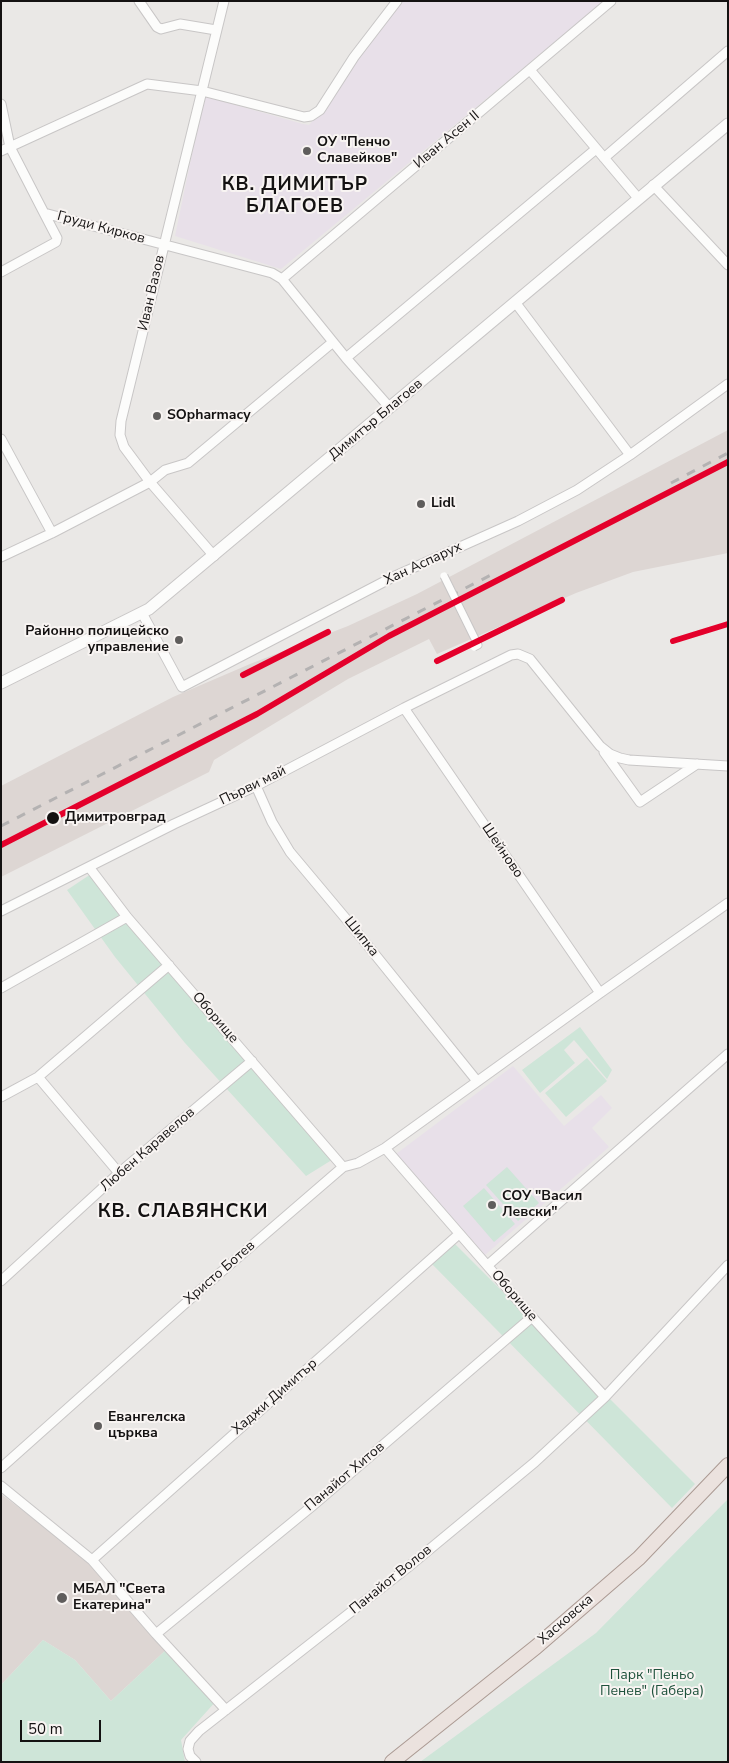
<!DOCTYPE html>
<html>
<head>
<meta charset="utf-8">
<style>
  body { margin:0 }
  #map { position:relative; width:729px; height:1763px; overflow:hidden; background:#eae8e6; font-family:"Nunito Sans",sans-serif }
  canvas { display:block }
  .frame { position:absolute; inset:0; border:2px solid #141212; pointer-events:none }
  .scale { position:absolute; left:20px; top:1720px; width:81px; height:22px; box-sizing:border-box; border:2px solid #141212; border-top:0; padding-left:6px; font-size:15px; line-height:18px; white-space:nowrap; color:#141212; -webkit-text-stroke:4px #f8f4f2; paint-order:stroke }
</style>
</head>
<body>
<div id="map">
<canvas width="729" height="1763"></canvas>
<div class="frame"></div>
<div class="scale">50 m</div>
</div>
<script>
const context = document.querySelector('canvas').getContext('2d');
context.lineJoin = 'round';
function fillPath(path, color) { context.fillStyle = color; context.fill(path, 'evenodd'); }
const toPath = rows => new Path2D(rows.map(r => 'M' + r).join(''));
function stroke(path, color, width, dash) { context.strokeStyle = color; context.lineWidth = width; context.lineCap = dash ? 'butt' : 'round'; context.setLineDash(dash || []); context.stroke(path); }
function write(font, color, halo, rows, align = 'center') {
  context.font = font + ' "Nunito Sans",sans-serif'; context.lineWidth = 4; context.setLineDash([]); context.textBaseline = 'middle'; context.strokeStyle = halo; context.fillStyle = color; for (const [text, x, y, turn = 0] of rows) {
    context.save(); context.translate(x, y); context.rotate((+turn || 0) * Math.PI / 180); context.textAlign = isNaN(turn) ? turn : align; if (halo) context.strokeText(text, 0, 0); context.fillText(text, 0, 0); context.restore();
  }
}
const built = toPath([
  [728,430,728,553,633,572,576,593,437,654,429,639,348,679,214,760,209,772,1,877,1,786,173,697,250,664,348,626,417,594],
  [1,1494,84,1557,168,1648,111,1701,75,1660,43,1640,1,1685]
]);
const education = toPath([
  [402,1,604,1,281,269,175,236,204,96,303,124,309,125,323,110,360,55],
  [513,1066,564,1126,601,1095,612,1108,592,1128,609,1147,485,1255,396,1154]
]);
const green = toPath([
  [94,872,335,1158,306,1176,185,1043,115,957,67,890],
  [580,1027,612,1070,607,1079,574,1040,564,1050,575,1063,540,1093,522,1070],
  [587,1058,607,1081,566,1117,545,1093],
  [507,1167,539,1203,518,1221,486,1185],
  [484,1188,515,1224,494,1242,463,1206],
  [455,1244,695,1484,672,1508,432,1264],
  [728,1499,728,1762,420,1762,596,1633],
  [43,1640,75,1660,111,1701,168,1648,217,1700,181,1740,185,1762,1,1762,1,1685]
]);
const minor = toPath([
  [139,1,157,27,161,29,180,24,216,30],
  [530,70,638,198],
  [1,104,10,147,44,213,272,273,282,279,346,358,390,408],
  [1,151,147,84,202,91,304,117,311,116,320,110,354,57,397,1],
  [604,158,728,51],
  [653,185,728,265],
  [1,272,56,242,57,238,44,213],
  [282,279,611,1],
  [515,302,630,455],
  [346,358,596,149],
  [1,439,52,533],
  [214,556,150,482,124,447,120,435,121,421,224,1],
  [1,557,52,533,150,482,165,470,188,463,333,342],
  [142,613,182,687,395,576,518,521,577,490,630,455,728,384],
  [404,708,600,993],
  [604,752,640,802,697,764],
  [256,786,272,822,290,852,352,926,477,1081],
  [89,867,127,917,343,1167],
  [1,911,174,824,256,786,404,708,511,655,518,654,530,659,600,746,610,754,620,758,629,760,728,766],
  [1,988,127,917],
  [38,1077,119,1173],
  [1,1097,38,1077,169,965],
  [385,1148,532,1317,605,1397],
  [488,1265,728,1054],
  [1,1281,119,1173,252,1061],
  [1,1468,198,1292,343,1167,358,1163,385,1148,600,993,728,903],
  [1,1486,92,1560,156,1634,226,1710],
  [92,1560,459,1234],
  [156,1634,311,1507,532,1317],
  [196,1762,190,1756,188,1749,190,1741,199,1731,407,1568,535,1462,605,1397,728,1265]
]);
const tertiary = toPath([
  [1,683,149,609,728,124]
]);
const primary = toPath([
  [392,1762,536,1647,639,1558,728,1465]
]);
const rail = toPath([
  [671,483,728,453],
  [673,641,728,624],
  [437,661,562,600],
  [243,675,328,632],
  [1,826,491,575],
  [1,845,257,714,389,636,728,462]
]);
const pedestrianBridge = toPath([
  [444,576,478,645,474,647]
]);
const rail1 = toPath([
  [673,641,728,624],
  [437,661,562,600],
  [243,675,328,632],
  [1,845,257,714,389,636,728,462]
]);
const markers = [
  [307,151,5,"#5f5d5c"],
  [157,416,5,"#5f5d5c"],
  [421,504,5,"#5f5d5c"],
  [179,640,5,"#5f5d5c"],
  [53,818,7,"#141212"],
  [492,1205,5,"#5f5d5c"],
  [98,1426,5,"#5f5d5c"],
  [62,1598,6,"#5f5d5c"]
];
const streetNames = [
  ["Иван Асен II",447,140,-40],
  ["Груди Кирков",101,228,15],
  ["Иван Вазов",152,293,-77],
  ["Димитър Благоев",376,420,-40],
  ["Хан Аспарух",423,564,-25],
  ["Първи май",253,786,-26],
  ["Шейново",502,851,56],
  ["Шипка",361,937,51],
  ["Оборище",215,1018,49],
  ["Любен Каравелов",148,1150,-41],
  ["Христо Ботев",220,1273,-41],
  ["Оборище",514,1296,49],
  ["Хаджи Димитър",275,1397,-41],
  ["Панайот Хитов",345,1477,-40],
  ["Панайот Волов",391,1580,-39],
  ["Хасковска",566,1620,-41]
];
const poiNames = [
  ["ОУ \"Пенчо",317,143],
  ["Славейков\"",317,159],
  ["SOpharmacy",167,416],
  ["Lidl",431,504],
  ["Районно полицейско",169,632,"right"],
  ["управление",169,648,"right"],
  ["СОУ \"Васил",502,1197],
  ["Левски\"",502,1213],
  ["Евангелска",108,1418],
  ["църква",108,1434],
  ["МБАЛ \"Света",73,1590],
  ["Екатерина\"",73,1606]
];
const stopNames = [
  ["Димитровград",65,818]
];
const parkNames = [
  ["Парк \"Пеньо",652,1676],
  ["Пенев\" (Габера)",652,1692]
];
const districtNames = [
  ["КВ. ДИМИТЪР",295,185],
  ["БЛАГОЕВ",295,207],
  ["КВ. СЛАВЯНСКИ",183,1212]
];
fillPath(built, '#ddd6d3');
fillPath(education, '#e8e0e9');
fillPath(green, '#cee5d8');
stroke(minor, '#c8c6c6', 11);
stroke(tertiary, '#c8c6c6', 13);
stroke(primary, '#ab9a93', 16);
stroke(minor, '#fcfcfb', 9);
stroke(tertiary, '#fcfcfb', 11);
stroke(primary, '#ebe2de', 14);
stroke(rail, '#b4b2b2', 3, [9, 9]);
stroke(pedestrianBridge, '#c8c6c6', 9, []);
stroke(pedestrianBridge, '#fcfcfb', 7);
stroke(rail1, '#e4002b', 6);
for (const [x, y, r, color] of markers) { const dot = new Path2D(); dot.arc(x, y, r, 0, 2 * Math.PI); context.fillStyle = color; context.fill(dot); stroke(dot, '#f8f4f2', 2); }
write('14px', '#141212', '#f8f4f2', streetNames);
write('bold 14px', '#141212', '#f8f4f2', poiNames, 'left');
write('bold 14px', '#141212', '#f8f4f2', stopNames, 'left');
write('14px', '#1f523c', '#f8f4f2', parkNames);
context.letterSpacing = '1px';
write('bold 19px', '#141212', '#f8f4f2', districtNames);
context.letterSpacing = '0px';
</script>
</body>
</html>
